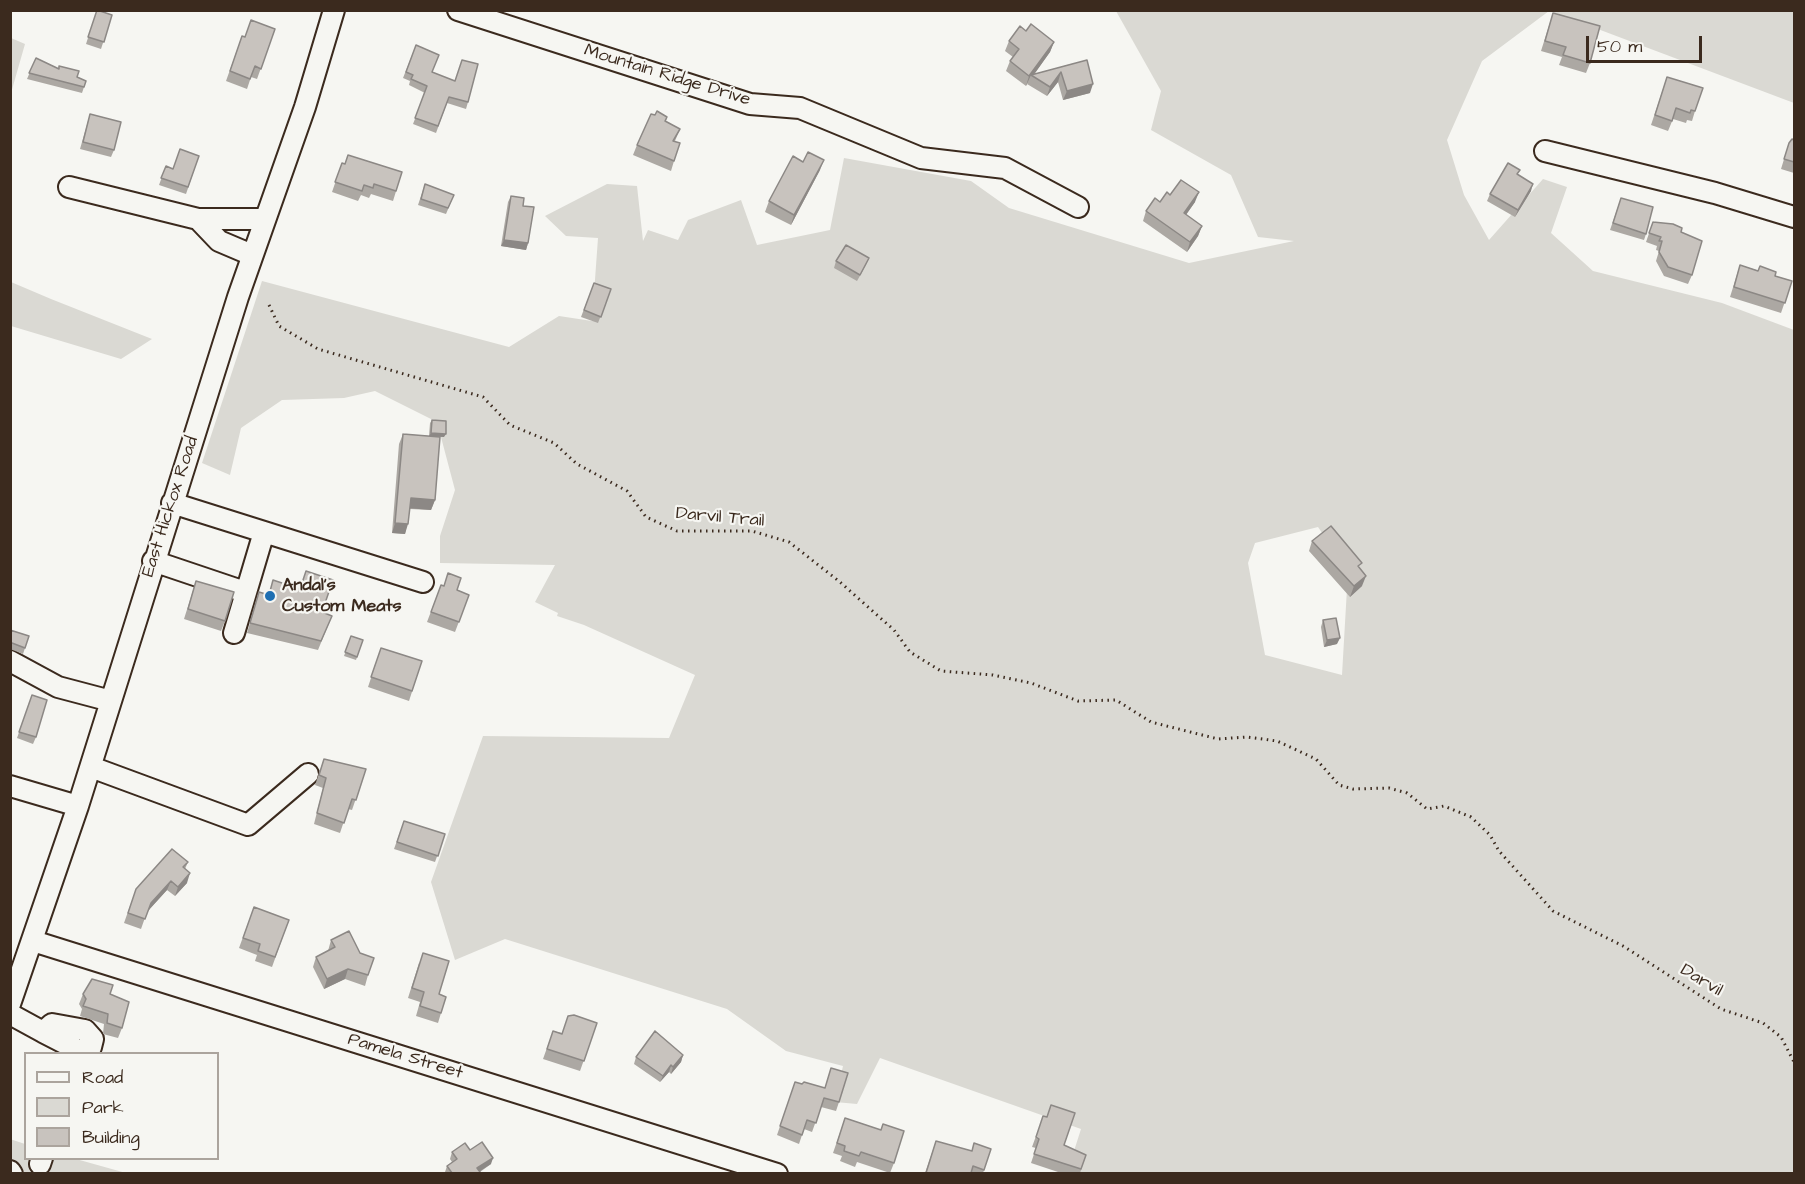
<!DOCTYPE html>
<html>
<head>
<meta charset="utf-8">
<style>
  body { margin:0 }
  #map { position:relative; width:1805px; height:1184px; overflow:hidden; background:#f6f6f2; font-family:"Architects Daughter",sans-serif }
  canvas { display:block }
  .frame { position:absolute; inset:0; border:12px solid #3b2a1e; pointer-events:none }
  .legend { position:absolute; left:24px; top:1052px; width:195px; height:108px; box-sizing:border-box; background:#f6f6f2; border:2px solid #aba49d; margin:0; padding:8px 10px; list-style:none; font-size:18px; color:#3b2a1e }
  .legend li { display:flex; align-items:center; gap:12px; height:30px }
  .legend b { width:30px; border:2px solid #aba49d }
  .scale { position:absolute; left:1586px; top:36px; width:116px; height:27px; box-sizing:border-box; border:3px solid #3b2a1e; border-top:0; padding-left:8px; font-size:18px; line-height:21px; white-space:nowrap; color:#3b2a1e; -webkit-text-stroke:4px #f6f6f2; paint-order:stroke }
</style>
</head>
<body>
<div id="map">
<canvas width="1805" height="1184"></canvas>
<div class="frame"></div>
<ul class="legend">
<li><b style="height:8px;background:#f6f6f2"></b>Road</li>
<li><b style="height:16px;background:#dad9d3"></b>Park</li>
<li><b style="height:16px;background:#c8c3be"></b>Building</li>
</ul>
<div class="scale">50 m</div>
</div>
<script>
const context = document.querySelector('canvas').getContext('2d');
context.lineJoin = 'round';
function fillPath(path, color) { context.fillStyle = color; context.fill(path, 'evenodd'); }
const toPath = rows => new Path2D(rows.map(r => 'M' + r).join(''));
function stroke(path, color, width, dash) { context.strokeStyle = color; context.lineWidth = width; context.lineCap = dash ? 'butt' : 'round'; context.setLineDash(dash || []); context.stroke(path); }
function write(font, color, halo, rows, align = 'center') {
  context.font = font + ' "Architects Daughter",sans-serif'; context.lineWidth = 4.5; context.setLineDash([]); context.textBaseline = 'middle'; context.strokeStyle = halo; context.fillStyle = color; for (const [text, x, y, turn = 0] of rows) {
    context.save(); context.translate(x, y); context.rotate((+turn || 0) * Math.PI / 180); context.textAlign = isNaN(turn) ? turn : align; if (halo) context.strokeText(text, 0, 0); context.fillText(text, 0, 0); context.restore();
  }
}
const green = toPath([
  [1116,11,1549,11,1482,61,1447,140,1464,195,1489,240,1543,179,1567,187,1551,233,1593,271,1722,303,1794,330,1794,1173,1067,1173,1081,1129,880,1058,857,1104,835,1102,843,1066,786,1051,727,1009,505,939,455,960,431,882,483,736,669,738,695,675,584,625,557,616,558,613,535,602,555,565,440,563,440,536,455,490,437,422,375,391,344,398,282,400,241,428,230,475,202,463,262,281,509,347,559,316,592,321,598,238,566,236,545,216,607,184,637,186,643,241,648,230,678,240,688,220,741,200,757,245,830,230,844,158,971,181,1009,208,1189,263,1294,241,1258,237,1231,175,1151,130,1161,91],
  [1318,527,1348,571,1342,675,1265,655,1248,563,1255,543],
  [1550,11,1794,11,1794,103],
  [11,38,25,44,11,93],
  [11,282,51,299,152,339,121,359,11,326],
  [10,1139,25,1144,26,1158,76,1159,126,1173,11,1173]
]);
const path = toPath([
  [269,305,279,326,318,349,483,397,510,425,554,443,577,464,627,491,646,517,677,531,752,531,789,542,840,582,894,630,910,652,941,671,993,675,1031,683,1078,701,1116,700,1151,722,1218,739,1247,737,1277,741,1316,759,1339,785,1353,789,1389,788,1407,793,1427,809,1444,806,1471,817,1490,835,1499,851,1553,911,1623,946,1721,1009,1763,1023,1781,1037,1794,1062]
]);
const minor = toPath([
  [458,10,750,104,800,108,921,158,1005,168,1078,207],
  [1545,151,1715,193,1794,217],
  [69,187,198,219,265,219],
  [198,219,219,241,252,255],
  [172,503,423,582],
  [153,561,245,592],
  [234,633,264,532],
  [10,661,58,687,111,701],
  [91,767,248,825,308,774],
  [10,786,78,806],
  [33,941,777,1174],
  [10,1004,78,806,238,297,305,107,334,10],
  [10,1014,43,1032,80,1051,88,1051,91,1047,93,1039,85,1030,52,1024,43,1032],
  [40,1164,42,1158],
  [10,1171,12,1174]
]);
const wall = toPath([
  [97,10,112,15,101,49,86,44],
  [1553,13,1590,63,1586,73,1559,65,1562,57,1541,51],
  [275,29,257,79,251,77,247,89,226,81,242,36,244,37],
  [1026,31,1054,42,1050,52,1034,74,1087,60,1090,93,1063,100,1058,82,1047,96,1027,84,1028,83,1026,86,1006,71,1010,61,1013,57,1005,51,1009,41],
  [416,45,432,72,468,102,466,109,447,103,436,133,413,124,425,93,409,85,410,81,403,78],
  [36,58,86,81,82,93,27,79],
  [1667,77,1695,111,1692,121,1687,120,1686,123,1673,119,1668,131,1651,125],
  [90,114,114,150,111,157,80,149],
  [655,115,667,117,666,121,680,129,675,141,674,161,671,171,633,155,637,145],
  [1794,140,1794,173,1781,169,1789,143],
  [348,155,402,172,393,201,371,194,369,198,361,195,358,201,332,192,342,163,345,164],
  [199,156,186,194,159,185,166,166,173,169],
  [820,170,791,225,765,212,769,201],
  [425,184,454,195,446,214,418,205],
  [1531,191,1515,217,1487,201,1490,194],
  [1170,195,1195,202,1186,215,1202,226,1198,236,1187,252,1143,221,1146,211],
  [511,196,523,206,528,243,526,250,501,246,508,202],
  [1621,198,1646,234,1644,240,1610,230],
  [1653,222,1681,232,1692,275,1688,284,1664,276,1656,261,1659,251,1656,250,1657,246,1646,242],
  [869,258,866,265,857,281,834,268,836,261],
  [1740,265,1792,281,1781,313,1730,297],
  [594,283,611,289,598,323,581,317],
  [432,420,444,437,433,437,435,500,431,510,410,509,405,534,392,533,399,444,403,434,429,436,430,423],
  [1312,541,1360,568,1362,586,1350,597,1309,551],
  [196,581,225,621,221,631,184,619],
  [441,585,469,595,455,632,427,622],
  [259,592,332,616,318,650,247,633],
  [1323,620,1337,644,1324,647,1321,627],
  [10,630,29,636,23,654,10,649],
  [351,636,363,640,356,660,344,656],
  [381,648,422,661,409,701,368,687],
  [32,695,36,737,33,744,17,738],
  [324,759,366,769,352,810,348,809,340,833,314,824,323,788,315,785],
  [404,821,445,834,435,862,394,849],
  [188,862,185,869,187,883,175,896,167,890,147,912,141,929,124,923,136,889],
  [254,907,289,920,272,967,255,961,257,955,239,948],
  [331,940,368,975,365,986,345,979,324,989,313,967,316,957,328,951],
  [419,963,439,994,441,1013,438,1023,416,1016,420,1002,408,998],
  [83,994,110,994,122,1028,118,1038,103,1034,104,1024,80,1016,82,1009,79,1004],
  [597,1023,580,1071,543,1059,553,1031,562,1033],
  [683,1055,681,1062,671,1074,669,1072,660,1082,634,1064,636,1057],
  [831,1068,839,1102,836,1111,821,1107,812,1132,804,1129,799,1144,777,1135,795,1082,802,1084,825,1088],
  [845,1118,894,1163,890,1173,857,1162,855,1167,840,1161,842,1156,833,1153],
  [1040,1125,1064,1145,1086,1155,1080,1173,1061,1173,1031,1163,1036,1148,1032,1147],
  [936,1141,971,1151,991,1149,983,1173,925,1173],
  [470,1150,491,1164,480,1172,479,1173,445,1173,445,1172,447,1166,452,1162,450,1159,452,1152]
]);
const shadedWall = toPath([
  [1054,42,1050,52,1033,76,1031,75,1026,86,1029,76],
  [1061,72,1058,82,1047,96,1050,87],
  [1093,84,1090,93,1063,100,1067,91],
  [824,160,820,170,791,225,794,215],
  [1533,184,1531,191,1515,217,1518,210],
  [1199,192,1195,202,1180,223,1184,213],
  [1202,226,1198,236,1187,252,1190,242],
  [504,240,528,243,526,250,501,246],
  [431,433,446,434,444,437,429,436],
  [411,498,435,500,431,510,407,508],
  [395,523,408,524,405,534,392,533],
  [1366,576,1362,586,1350,597,1354,586],
  [1340,638,1337,644,1324,647,1327,640],
  [190,873,187,883,175,896,178,887],
  [171,881,167,890,147,912,151,903],
  [348,969,345,979,324,989,327,979],
  [683,1055,681,1062,671,1074,673,1067],
  [671,1065,669,1072,660,1082,663,1076],
  [493,1158,491,1164,477,1173,477,1168]
]);
const building = toPath([
  [97,10,112,15,104,42,88,37,97,10],
  [1553,13,1600,26,1590,63,1563,55,1566,47,1545,41,1553,13],
  [251,20,275,29,261,69,255,66,250,79,230,71,242,36,245,37,251,20],
  [1031,24,1054,42,1029,76,1010,61,1019,49,1009,41,1020,26,1026,31,1031,24],
  [416,45,439,55,432,72,455,81,462,60,478,64,468,102,449,97,438,126,415,118,427,86,411,79,413,75,406,72,416,45],
  [36,58,59,69,59,66,79,71,77,77,86,81,84,87,29,73,36,58],
  [1087,60,1093,84,1067,91,1061,72,1050,87,1031,75,1087,60],
  [1667,77,1703,88,1695,111,1691,110,1690,113,1676,108,1672,121,1655,115,1667,77],
  [657,111,667,117,665,121,680,129,673,141,680,143,674,161,637,145,651,114,655,115,657,111],
  [90,114,121,122,114,150,83,142,90,114],
  [1792,139,1794,140,1794,162,1784,159,1789,143,1792,139],
  [180,149,199,156,188,187,161,178,166,166,173,169,180,149],
  [808,152,824,160,794,215,769,201,793,156,803,162,808,152],
  [348,155,402,172,396,191,374,184,373,188,364,185,362,191,335,182,342,163,345,164,348,155],
  [1508,163,1520,170,1517,174,1533,184,1518,210,1490,194,1508,163],
  [1181,180,1199,192,1184,213,1202,226,1190,242,1146,211,1155,198,1160,202,1167,192,1170,195,1181,180],
  [425,184,454,195,448,208,421,199,425,184],
  [511,196,524,198,523,206,534,207,528,243,504,240,511,196],
  [1621,198,1653,207,1646,234,1613,223,1621,198],
  [1653,222,1673,224,1682,228,1681,232,1702,241,1692,275,1668,267,1659,252,1662,241,1659,241,1661,237,1649,233,1653,222],
  [846,245,869,258,860,275,836,261,846,245],
  [1740,265,1758,271,1760,266,1776,272,1775,276,1792,281,1785,303,1734,287,1740,265],
  [594,283,611,289,601,317,584,310,594,283],
  [432,420,446,421,446,434,431,433,432,420],
  [403,434,440,437,435,500,411,498,408,524,395,523,403,434],
  [1331,526,1362,563,1358,566,1366,576,1354,586,1312,541,1331,526],
  [306,571,333,580,322,612,332,616,321,641,250,623,259,592,269,595,273,580,300,589,306,571],
  [448,573,461,578,457,590,469,595,459,622,431,612,441,585,444,586,448,573],
  [196,581,234,592,225,621,188,609,196,581],
  [1336,618,1340,638,1327,640,1323,620,1336,618],
  [10,630,29,636,25,648,12,643,10,644,10,630],
  [351,636,363,640,357,657,345,652,351,636],
  [381,648,422,661,412,691,371,677,381,648],
  [32,695,47,700,36,737,19,732,32,695],
  [324,759,366,769,356,800,352,799,344,823,317,813,326,778,319,775,324,759],
  [404,821,445,834,438,856,397,842,404,821],
  [172,849,188,862,183,867,190,873,178,887,171,881,151,903,145,919,128,913,136,889,172,849],
  [254,907,289,920,275,957,258,951,260,944,243,938,254,907],
  [349,931,360,953,374,958,368,975,348,969,327,979,316,957,335,947,331,940,349,931],
  [423,953,449,961,439,994,446,997,441,1013,420,1006,424,992,412,988,423,953],
  [92,979,113,985,110,994,129,1002,122,1028,107,1023,108,1014,83,1006,86,999,83,994,92,979],
  [574,1015,597,1023,584,1061,547,1049,553,1031,562,1034,568,1016,574,1015],
  [655,1031,683,1055,673,1067,671,1065,663,1076,636,1057,655,1031],
  [831,1068,848,1073,839,1102,824,1098,816,1123,807,1120,802,1135,780,1126,795,1082,802,1084,804,1082,825,1088,831,1068],
  [1051,1105,1075,1113,1064,1145,1086,1155,1081,1169,1034,1154,1039,1139,1036,1137,1043,1116,1047,1117,1051,1105],
  [845,1118,881,1130,883,1124,904,1131,894,1163,861,1152,859,1156,844,1151,845,1146,837,1143,845,1118],
  [936,1141,972,1151,974,1143,991,1149,984,1170,973,1166,971,1173,926,1173,936,1141],
  [482,1142,493,1158,477,1168,480,1172,478,1173,452,1173,447,1166,457,1159,452,1152,465,1143,470,1150,482,1142]
]);
const markers = [
  [270,596,6,"#1f6fb2"]
];
const streetNames = [
  ["Mountain Ridge Drive",667,76,17],
  ["East Hickox Road",171,507,-72],
  ["Darvil Trail",720,518,5],
  ["Darvil",1701,981,31],
  ["Pamela Street",405,1057,17]
];
const poiNames = [
  ["Andal's",282,586],
  ["Custom Meats",282,607]
];
fillPath(green, '#dad9d3');
stroke(minor, '#3b2a1e', 24);
stroke(path, '#3b2a1e', 3, [1.5, 4.5]);
stroke(minor, '#f6f6f2', 20);
fillPath(wall, '#aca8a3');
fillPath(shadedWall, '#8c8885');
fillPath(building, '#c8c3be');
stroke(building, '#8c8885', 1.5);
for (const [x, y, r, color] of markers) { const dot = new Path2D(); dot.arc(x, y, r, 0, 2 * Math.PI); context.fillStyle = color; context.fill(dot); stroke(dot, '#f6f6f2', 2); }
write('18px', '#3b2a1e', '#f6f6f2', streetNames);
write('bold 18px', '#3b2a1e', '#f6f6f2', poiNames, 'left');
</script>
</body>
</html>
